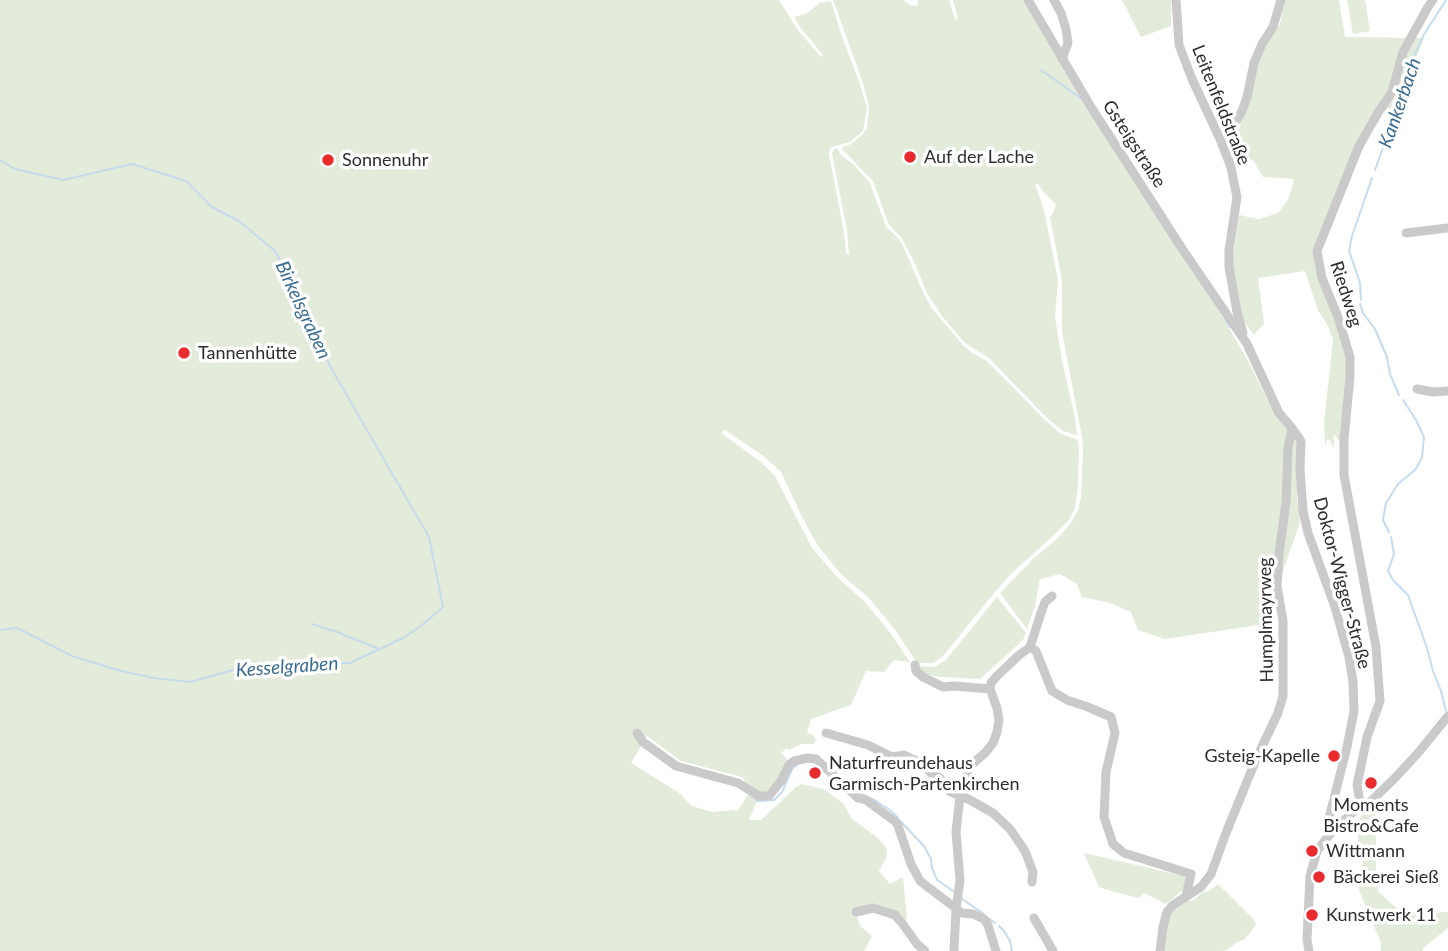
<!DOCTYPE html>
<html>
<head>
<meta charset="utf-8">
<style>
  body { margin:0 }
  canvas { display:block; background:#fff }
</style>
</head>
<body>
<canvas width="1448" height="951"></canvas>
<script>
const context = document.querySelector('canvas').getContext('2d');
context.lineJoin = 'round';
function fillPath(path, color) { context.fillStyle = color; context.fill(path, 'evenodd'); }
const toPath = rows => new Path2D(rows.map(r => 'M' + r).join(''));
function stroke(path, color, width, dash) { context.strokeStyle = color; context.lineWidth = width; context.lineCap = dash ? 'butt' : 'round'; context.setLineDash(dash || []); context.stroke(path); }
function write(font, color, halo, rows, align = 'center') {
  context.font = font + ' Lato,sans-serif'; context.lineWidth = 7; context.setLineDash([]); context.textBaseline = 'middle'; context.strokeStyle = halo; context.fillStyle = color; for (const [text, x, y, turn = 0] of rows) {
    context.save(); context.translate(x, y); context.rotate((+turn || 0) * Math.PI / 180); context.textAlign = isNaN(turn) ? turn : align; if (halo) context.strokeText(text, 0, 0); context.fillText(text, 0, 0); context.restore();
  }
}
const green = toPath([
  [0,0,779,0,797,29,821,57,823,55,800,27,794,17,806,14,820,3,831,1,842,37,859,81,867,108,863,131,850,142,832,147,829,150,829,154,844,232,846,254,849,254,847,231,832,153,834,149,837,148,841,155,854,165,870,183,886,227,899,239,904,248,923,292,931,307,940,318,963,345,972,353,987,361,1044,419,1061,434,1078,440,1079,451,1078,486,1075,508,1068,521,1056,533,1011,574,995,592,943,656,933,663,917,663,896,631,869,598,841,574,818,546,803,519,781,472,765,457,725,430,721,433,761,462,775,476,812,548,838,578,865,602,891,634,910,662,894,660,884,672,866,671,851,705,811,719,807,732,813,735,816,741,813,744,801,744,789,750,787,748,781,753,789,761,769,796,751,792,742,777,681,761,647,736,631,763,678,792,692,806,712,812,734,810,737,812,749,793,757,801,749,820,761,820,796,787,802,784,823,789,843,803,852,819,878,838,887,849,886,858,879,871,890,884,903,877,907,918,902,923,884,911,856,913,860,926,872,936,864,951,0,951],
  [833,0,904,0,910,5,917,6,918,0,949,0,955,19,958,20,953,0,1025,0,1221,314,1248,361,1276,416,1294,438,1297,446,1297,499,1300,522,1265,624,1165,639,1138,630,1131,612,1110,603,1082,597,1077,584,1060,574,1040,579,1035,606,1027,629,1000,593,1033,559,1059,537,1071,523,1078,510,1081,498,1083,451,1082,437,1062,332,1062,280,1050,217,1054,211,1056,204,1046,195,1038,184,1035,184,1044,210,1058,280,1055,317,1062,361,1075,417,1077,435,1063,431,1046,417,989,358,965,343,942,316,926,291,914,261,901,237,889,225,873,181,841,148,851,144,861,136,867,129,869,107,862,80],
  [1122,0,1171,0,1171,26,1141,37],
  [1285,0,1339,0,1345,37,1424,38,1418,53,1402,98,1393,118,1378,109,1314,250,1349,366,1343,447,1334,434,1334,449,1330,440,1327,439,1325,447,1324,422,1333,340,1328,326,1318,310,1305,271,1258,278,1264,323,1254,335,1245,323,1239,306,1232,265,1239,215,1259,219,1278,213,1289,198,1294,179,1263,177,1253,160,1236,165,1225,141,1238,125,1245,112,1257,63,1266,44,1280,24],
  [1347,0,1365,0,1370,31,1353,34],
  [997,597,1026,633,1023,640,980,679,941,677,922,674,918,666,934,667,946,660],
  [1376,804,1376,869,1378,891,1396,908,1407,914,1448,912,1448,928,1423,948,1423,951,1381,951,1381,943,1357,885,1364,859,1357,847,1360,818,1365,812],
  [1084,853,1184,876,1188,880,1184,889,1166,904,1144,893,1139,898,1111,891,1099,887],
  [1218,884,1254,920,1256,925,1244,940,1237,942,1227,950,1223,951,1163,951,1165,923,1171,909,1181,902,1194,900,1203,892,1209,891]
]);
const stream = toPath([
  [1041,70,1082,99],
  [0,160,15,169,63,180,132,164,186,181,212,207,239,221,276,252,331,368,429,537,443,607,421,626,403,638,350,663,299,663,271,671,240,668,190,682,154,678,121,671,72,656,17,628,0,630],
  [1375,170,1390,128,1402,103,1412,61,1423,36,1446,0],
  [1361,300,1360,283,1349,251,1352,236,1372,178],
  [1360,304,1363,313,1375,329,1387,357,1390,374,1399,395],
  [1225,319,1230,327],
  [1389,532,1383,520,1386,503,1398,484,1415,470,1422,458,1423,447,1424,437,1416,420,1403,400],
  [1391,537,1394,554,1388,571,1393,580,1408,595,1427,648,1433,671,1441,691,1446,711],
  [312,624,337,632,379,649],
  [859,793,876,801,891,811,898,818],
  [752,796,757,801,774,800,782,792,792,769,798,764],
  [901,822,924,846,931,859,932,868,937,880,953,891],
  [962,899,984,914],
  [988,918,995,923],
  [999,926,1004,931,1010,941,1012,951]
]);
const minor = toPath([
  [1028,0,1091,107,1181,247,1247,344,1279,413,1292,428,1301,441,1300,468,1303,511,1308,533,1335,607,1349,657,1353,682,1354,711,1347,747,1327,826,1330,834],
  [1054,0,1061,13,1066,29,1068,43,1062,59],
  [1176,0,1179,45,1192,79,1220,139,1231,167,1234,183,1237,197,1229,250,1229,267,1237,312,1243,333],
  [1220,139,1238,118,1242,111,1247,97,1254,63,1262,44,1273,27,1281,0],
  [1406,233,1448,228],
  [1417,389,1433,392,1448,391],
  [1030,647,1036,651,1052,691,1067,700,1088,707,1111,717,1115,733,1106,772,1104,817,1113,844,1124,853,1191,874,1186,896],
  [915,665,916,671,923,677,943,687,954,686,990,689,997,708,999,720,997,732,993,743,985,753,970,766,961,787,956,832,960,880,956,909,954,951],
  [990,689,991,683,997,676,1018,656,1030,647,1042,610,1045,602,1052,596],
  [637,733,643,742,676,766,738,783,759,796,769,796,781,781,789,765,794,761,808,758,816,759,858,798,866,800,897,823,911,864,920,881,962,913,973,914,984,919,988,925,996,951],
  [826,733,868,745,892,757,904,755,912,759,919,762,931,773,940,778,949,791,968,799,993,813,1010,829,1025,851,1033,872,1032,882],
  [1361,808,1357,785,1361,766,1367,737,1380,701,1376,647,1344,475,1344,439,1350,377,1350,357,1338,317,1322,278,1317,251,1359,146,1379,111,1392,92,1403,52,1428,7,1433,0],
  [856,912,873,908,895,915,902,923,917,944,925,951],
  [1034,918,1053,951],
  [1160,951,1163,927,1167,912,1173,905,1201,887,1211,874,1226,833,1257,757,1278,713,1283,696,1283,621,1277,586,1279,554,1286,502,1288,448,1292,428],
  [1309,951,1307,940,1310,876,1317,851,1330,834,1353,812,1368,804,1394,779,1418,753,1448,716]
]);
const markers = [
  [910,157,7,"#e92b2f"],
  [328,160,7,"#e92b2f"],
  [184,353,7,"#e92b2f"],
  [1334,756,7,"#e92b2f"],
  [815,773,7,"#e92b2f"],
  [1371,783,7,"#e92b2f"],
  [1312,851,7,"#e92b2f"],
  [1319,877,7,"#e92b2f"],
  [1312,915,7,"#e92b2f"]
];
const streetNames = [
  ["Leitenfeldstraße",1221,105,68],
  ["Gsteigstraße",1134,144,57],
  ["Riedweg",1346,294,72],
  ["Doktor-Wigger-Straße",1342,583,75],
  ["Humplmayrweg",1266,620,-91]
];
const poiNames = [
  ["Auf der Lache",924,157],
  ["Sonnenuhr",342,160],
  ["Tannenhütte",198,353],
  ["Gsteig-Kapelle",1320,756,"right"],
  ["Naturfreundehaus",829,763],
  ["Garmisch-Partenkirchen",829,784],
  ["Moments",1371,805,"center"],
  ["Bistro&Cafe",1371,826,"center"],
  ["Wittmann",1326,851],
  ["Bäckerei Sieß",1333,877],
  ["Kunstwerk 11",1326,915]
];
const waterNames = [
  ["Kankerbach",1400,103,-71],
  ["Birkelsgraben",303,310,65],
  ["Kesselgraben",287,667,-4]
];
fillPath(green, '#e3ebda');
stroke(stream, '#c6dbec', 2);
stroke(minor, '#cacaca', 9);
for (const [x, y, r, color] of markers) { const dot = new Path2D(); dot.arc(x, y, r, 0, 2 * Math.PI); context.fillStyle = color; context.fill(dot); stroke(dot, '#fff', 2.5); }
write('18px', '#2d2d2d', '#fff', streetNames);
write('18px', '#2d2d2d', '#fff', poiNames, 'left');
write('italic 19px', '#3a6b91', '#fff', waterNames);
</script>
</body>
</html>
